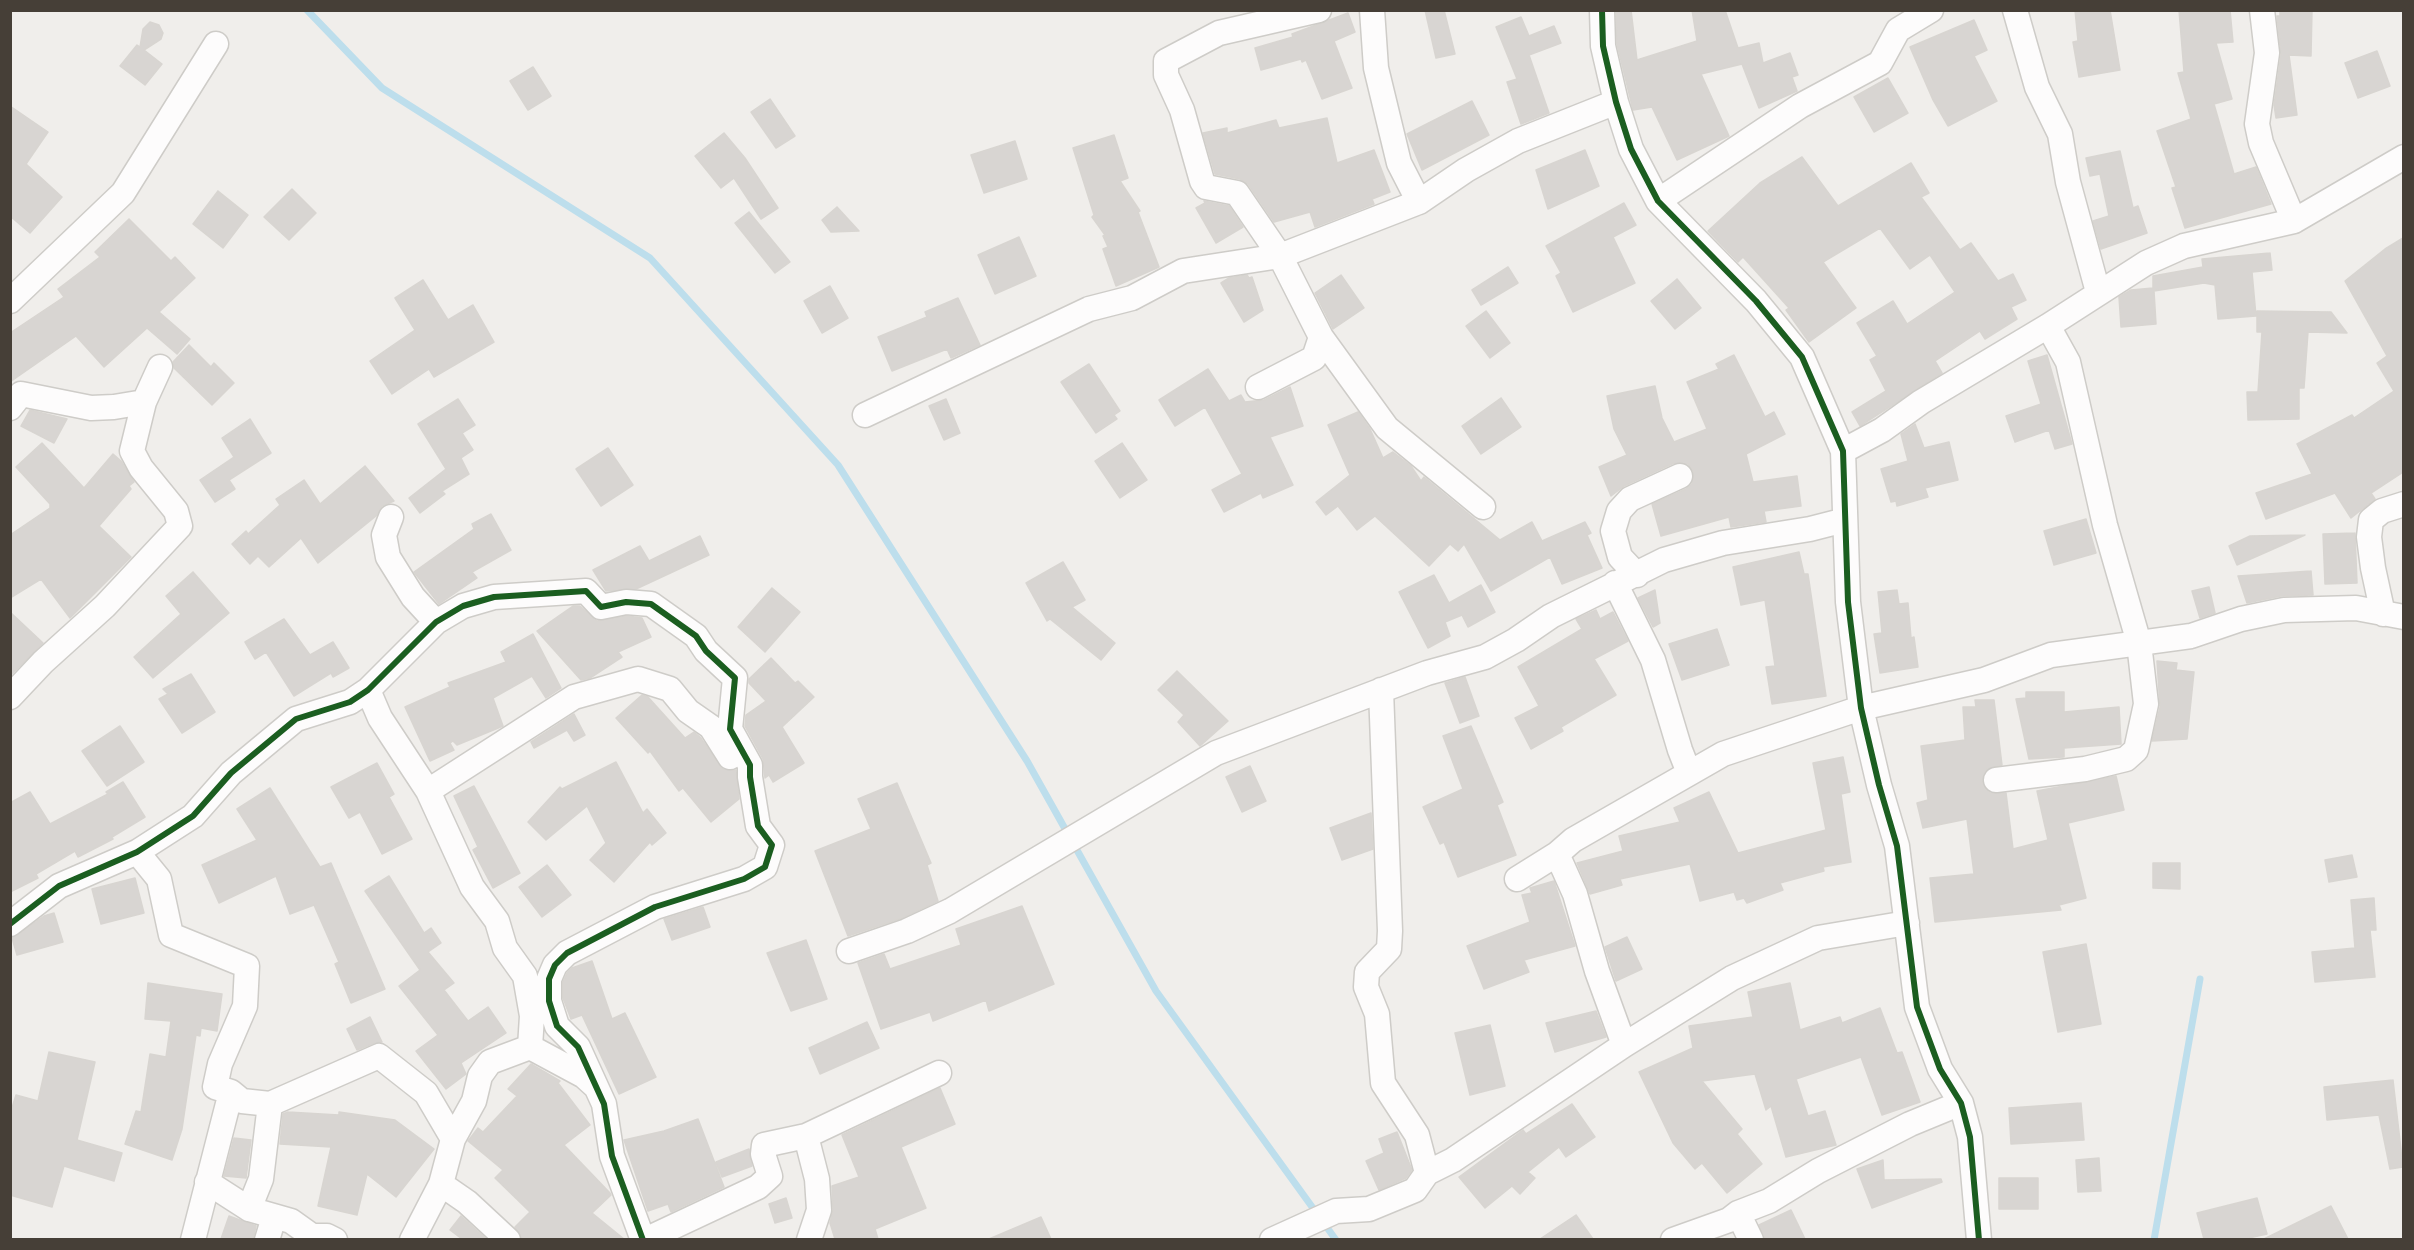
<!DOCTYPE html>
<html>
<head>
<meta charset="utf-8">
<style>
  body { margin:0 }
  #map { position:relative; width:2414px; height:1250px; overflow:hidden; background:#f0eeeb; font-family:Roboto,sans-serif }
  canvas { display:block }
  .frame { position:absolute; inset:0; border:12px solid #463f37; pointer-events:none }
</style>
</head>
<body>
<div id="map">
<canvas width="2414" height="1250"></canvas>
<div class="frame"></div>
</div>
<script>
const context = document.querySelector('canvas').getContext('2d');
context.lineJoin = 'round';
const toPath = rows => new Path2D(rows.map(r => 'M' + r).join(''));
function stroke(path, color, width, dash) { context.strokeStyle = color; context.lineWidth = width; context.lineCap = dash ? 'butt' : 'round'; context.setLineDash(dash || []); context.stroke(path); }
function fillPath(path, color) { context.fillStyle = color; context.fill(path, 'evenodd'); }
const stream = toPath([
  [307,10,382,88,650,258,838,465,1027,761,1156,991,1336,1240],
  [2154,1240,2200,979]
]);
const building = toPath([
  [1425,10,1444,10,1455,54,1436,58,1425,10],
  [1616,10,1631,10,1637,60,1697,41,1692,10,1725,10,1738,48,1759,43,1763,63,1790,53,1798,75,1792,77,1797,91,1759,108,1742,64,1701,74,1729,136,1677,160,1652,107,1633,110,1617,44,1616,10],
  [2075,10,2110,10,2120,70,2079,77,2073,42,2078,41,2075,10],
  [2179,10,2230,10,2233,42,2216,43,2232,99,2214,104,2234,174,2256,167,2271,204,2185,228,2172,188,2176,187,2157,131,2191,119,2178,73,2184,72,2179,10],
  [2280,10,2312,10,2311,56,2289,55,2297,115,2276,118,2274,105,2281,55,2277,16,2280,16,2280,10],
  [1348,13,1355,32,1334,41,1352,88,1322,99,1306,60,1302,62,1301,59,1261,70,1255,48,1293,37,1292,34,1348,13],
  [1521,17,1529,36,1554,26,1561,43,1529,55,1549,113,1521,124,1507,82,1517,79,1496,27,1521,17],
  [1974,20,1987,50,1974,56,1997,101,1948,126,1933,100,1910,47,1974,20],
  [150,22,159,25,163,33,161,39,144,50,162,64,145,85,120,66,137,45,140,47,143,29,150,22],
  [2377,51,2390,86,2358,98,2345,63,2377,51],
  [533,67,551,96,528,110,510,81,533,67],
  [1888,78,1908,113,1874,132,1854,97,1888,78],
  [770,99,795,136,776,148,751,112,770,99],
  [1472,101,1489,135,1422,170,1407,134,1472,101],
  [10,106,48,132,26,164,62,197,30,233,10,216,10,106],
  [1327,118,1337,163,1374,150,1390,192,1372,199,1374,204,1315,227,1310,212,1274,222,1248,184,1240,179,1215,174,1203,133,1227,128,1227,133,1276,120,1279,128,1327,118],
  [724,133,745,158,778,208,761,219,734,178,721,188,695,156,724,133],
  [1114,135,1128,178,1120,181,1140,211,1138,212,1159,267,1116,286,1103,249,1108,247,1103,236,1105,235,1092,217,1094,215,1073,148,1114,135],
  [1015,141,1027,179,984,193,971,155,1015,141],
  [1585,150,1599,186,1548,209,1536,170,1585,150],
  [2120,151,2133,208,2138,206,2147,233,2101,249,2093,221,2109,216,2100,174,2090,176,2086,158,2120,151],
  [1802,157,1838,206,1911,163,1929,193,1921,197,1960,250,1971,243,1998,281,2013,274,2026,300,2011,307,2017,319,1985,339,1980,331,1935,361,1942,373,1860,426,1852,412,1886,391,1870,360,1877,356,1857,323,1893,301,1907,324,1955,292,1930,255,1910,269,1880,228,1823,262,1856,308,1809,342,1786,310,1789,308,1743,257,1738,262,1708,231,1760,183,1802,157],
  [292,189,316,213,289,240,264,217,292,189],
  [218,191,248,215,223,248,193,224,218,191],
  [1204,201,1229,206,1243,227,1216,243,1196,208,1205,203,1204,201],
  [1624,203,1636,225,1613,237,1635,283,1573,312,1556,276,1561,273,1546,246,1624,203],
  [837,207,859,231,831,232,822,220,837,207],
  [749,212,790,262,775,273,735,223,749,212],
  [129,219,171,261,175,257,195,278,159,312,190,339,177,354,147,328,104,367,76,336,10,382,10,333,64,297,58,289,100,257,95,252,129,219],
  [1019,237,1036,276,995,294,978,255,1019,237],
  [2403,238,2403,472,2371,493,2375,499,2351,518,2335,493,2266,519,2256,493,2312,474,2297,444,2352,415,2354,418,2394,391,2377,363,2387,356,2345,281,2385,249,2403,238],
  [2270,253,2272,270,2252,272,2256,316,2218,319,2215,285,2204,283,2154,291,2156,324,2121,327,2119,297,2131,290,2153,288,2153,276,2203,267,2202,259,2270,253],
  [1508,267,1518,283,1481,305,1472,290,1508,267],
  [1247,275,1249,278,1252,277,1263,310,1244,322,1221,283,1229,278,1247,275],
  [1341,275,1364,308,1333,329,1315,293,1341,275],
  [1677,279,1701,308,1675,329,1651,301,1677,279],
  [423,280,448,320,473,305,494,342,434,377,429,369,392,394,370,361,415,330,395,298,423,280],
  [830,286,848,318,822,333,804,301,830,286],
  [958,298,980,345,951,358,947,349,892,371,878,337,927,317,925,312,958,298],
  [1486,311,1510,343,1490,358,1466,326,1486,311],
  [2257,311,2331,312,2347,333,2308,332,2304,388,2299,388,2299,419,2248,420,2247,392,2258,392,2262,332,2257,332,2257,311],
  [189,345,211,367,214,363,234,383,212,405,174,368,173,362,189,345],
  [1734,355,1765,417,1774,412,1785,434,1746,454,1753,482,1797,476,1801,506,1764,511,1766,522,1731,527,1729,517,1661,536,1652,504,1686,489,1692,484,1693,471,1688,464,1674,463,1624,486,1611,496,1599,467,1627,455,1614,429,1607,396,1655,386,1662,418,1674,442,1707,429,1687,382,1719,369,1716,364,1734,355],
  [2047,355,2072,444,2055,449,2049,430,2015,442,2006,416,2041,404,2028,361,2047,355],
  [1089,364,1120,411,1114,415,1117,419,1096,433,1061,382,1089,364],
  [1208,369,1229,401,1241,395,1245,402,1264,400,1290,387,1303,426,1270,437,1293,485,1263,498,1261,493,1224,512,1212,490,1242,474,1205,407,1175,426,1159,400,1208,369],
  [1501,398,1521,427,1481,454,1462,426,1501,398],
  [458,399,475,425,462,433,473,450,461,458,469,474,442,491,445,494,420,513,409,498,446,469,418,424,458,399],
  [946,399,960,433,944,440,929,406,946,399],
  [30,410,67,419,54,443,21,426,30,410],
  [1358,412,1370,429,1383,458,1393,452,1411,466,1421,481,1424,477,1500,540,1532,522,1542,541,1585,522,1591,533,1587,535,1602,568,1562,584,1550,557,1491,591,1464,544,1458,551,1450,544,1429,566,1375,516,1357,530,1338,506,1326,515,1316,502,1350,475,1328,425,1358,412],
  [250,419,271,453,229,480,235,489,215,502,200,480,234,457,222,438,250,419],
  [1915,424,1924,448,1949,442,1958,480,1925,488,1928,497,1897,506,1896,501,1891,502,1881,469,1908,461,1901,434,1915,424],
  [42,443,84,488,113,454,121,461,134,482,129,486,131,489,99,526,131,557,70,618,41,579,10,598,10,535,50,508,50,504,16,467,42,443],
  [1122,443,1147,480,1120,498,1095,461,1122,443],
  [608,448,633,485,601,506,576,469,608,448],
  [365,466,394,501,382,506,376,516,318,563,301,538,269,567,258,556,250,564,232,544,246,531,248,534,280,505,276,499,304,480,320,504,365,466],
  [491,514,511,550,472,572,477,578,439,604,414,572,474,529,472,524,491,514],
  [2086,519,2096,553,2054,565,2044,531,2086,519],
  [2355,533,2357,583,2325,584,2323,534,2355,533],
  [2305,535,2237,565,2229,546,2250,536,2305,535],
  [700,536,709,555,636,589,606,591,593,570,640,546,649,561,700,536],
  [1799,552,1804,574,1808,574,1826,696,1772,704,1766,667,1775,666,1765,600,1741,605,1733,567,1799,552],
  [1063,562,1085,600,1072,607,1115,643,1101,660,1050,619,1047,621,1026,583,1063,562],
  [2311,571,2313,595,2281,596,2247,603,2238,576,2311,571],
  [193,572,229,613,153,678,134,657,181,614,166,596,193,572],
  [1434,575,1449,603,1481,585,1495,612,1468,627,1462,615,1445,622,1450,636,1428,648,1399,592,1434,575],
  [2209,587,2215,613,2200,618,2192,591,2209,587],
  [772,588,800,612,765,652,738,627,772,588],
  [1655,590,1660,623,1653,627,1638,598,1655,590],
  [1897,590,1899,604,1908,603,1911,638,1914,637,1918,667,1880,673,1874,634,1882,633,1878,592,1897,590],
  [573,606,580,606,597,621,627,616,642,618,651,637,618,652,622,657,590,678,581,680,537,631,573,606],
  [1596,610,1600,619,1613,612,1628,641,1594,659,1616,695,1561,727,1563,731,1531,749,1515,718,1539,706,1518,667,1582,629,1576,619,1596,610],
  [10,612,43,643,10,676,10,612],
  [284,619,310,655,333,642,349,668,333,677,331,673,294,696,266,652,255,659,245,642,284,619],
  [1717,629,1729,665,1682,680,1669,644,1717,629],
  [533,634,561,688,546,698,532,676,493,698,503,726,457,745,453,741,450,743,454,750,430,761,405,707,450,687,448,683,506,662,501,652,533,634],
  [771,658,795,683,798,681,814,697,782,727,804,763,773,782,769,775,765,778,763,759,745,726,746,715,766,701,749,683,749,679,771,658],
  [2157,661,2177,663,2176,670,2194,672,2187,739,2152,741,2160,707,2157,661],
  [1177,671,1228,721,1200,746,1178,722,1184,715,1158,690,1177,671],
  [191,674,215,712,182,733,159,699,168,694,163,689,191,674],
  [1465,677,1479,716,1460,723,1445,683,1465,677],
  [2026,692,2064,692,2064,712,2119,707,2121,744,2064,748,2064,757,2029,759,2016,699,2026,698,2026,692],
  [642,695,648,697,685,738,694,732,700,737,723,769,736,770,739,799,711,822,683,788,679,791,650,751,648,753,616,718,642,695],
  [1975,700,1994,700,2002,765,1987,769,1982,781,1990,793,2006,793,2013,849,2048,840,2037,791,2116,776,2124,810,2068,823,2086,898,2059,905,2061,910,1935,922,1930,878,1974,874,1967,819,1923,828,1917,803,1928,800,1921,746,1965,740,1963,707,1976,707,1975,700],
  [574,714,585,735,574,741,567,730,534,748,531,742,574,714],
  [120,726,144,762,107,786,82,751,120,726],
  [1471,726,1503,802,1497,805,1516,855,1458,877,1444,842,1440,844,1423,807,1463,789,1443,736,1471,726],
  [1843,757,1850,792,1841,794,1851,862,1823,867,1824,871,1780,883,1783,890,1747,903,1744,898,1737,900,1734,892,1700,901,1690,864,1620,879,1622,885,1590,894,1577,863,1623,851,1619,836,1680,822,1674,808,1709,792,1738,853,1826,830,1813,763,1843,757],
  [616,762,643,813,647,809,666,833,652,845,650,842,614,882,590,860,606,843,587,806,546,840,528,822,560,787,562,789,616,762],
  [377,763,394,794,389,797,412,839,382,854,360,812,349,818,331,787,377,763],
  [1250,766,1266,801,1242,812,1226,777,1250,766],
  [123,782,145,817,112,837,113,839,78,857,75,851,36,874,38,878,10,892,10,803,30,792,50,824,108,794,106,792,123,782],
  [897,783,931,863,927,865,938,901,902,918,848,936,815,851,871,829,858,799,897,783],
  [474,786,520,873,493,888,473,850,478,847,454,796,474,786],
  [270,788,320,867,331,863,385,989,351,1003,335,964,339,962,314,905,290,914,276,876,219,903,202,865,257,840,237,809,270,788],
  [1371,813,1373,849,1342,860,1330,828,1371,813],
  [2352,855,2357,877,2329,882,2325,860,2352,855],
  [2153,863,2180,863,2180,889,2153,888,2153,863],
  [547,865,571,895,542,917,519,887,547,865],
  [389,876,424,933,431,928,441,943,428,952,454,983,444,990,468,1021,488,1007,506,1033,461,1063,466,1074,446,1089,416,1051,438,1035,399,986,420,970,365,891,389,876],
  [135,878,144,913,101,924,92,889,135,878],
  [1554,881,1575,946,1524,960,1529,972,1484,989,1467,946,1530,922,1522,895,1532,893,1530,888,1554,881],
  [2374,898,2376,930,2370,930,2375,977,2315,982,2312,952,2355,948,2351,900,2374,898],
  [1022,906,1054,984,989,1011,986,1000,933,1021,930,1012,881,1029,858,963,884,954,890,969,961,945,956,929,1022,906],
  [703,907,710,927,672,940,664,919,703,907],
  [54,913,63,942,17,955,12,938,44,916,54,913],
  [1627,937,1642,969,1616,981,1605,947,1627,937],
  [806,940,827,999,791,1011,767,953,806,940],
  [2086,944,2101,1024,2058,1032,2043,952,2086,944],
  [592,961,612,1019,625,1013,656,1077,619,1094,582,1015,571,1019,563,998,563,982,567,973,572,968,592,961],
  [148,983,222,994,217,1031,201,1028,200,1036,196,1035,182,1129,172,1160,125,1144,136,1111,141,1112,150,1054,166,1057,171,1021,145,1019,148,983],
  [1790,983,1800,1030,1840,1017,1842,1023,1880,1008,1897,1053,1902,1052,1920,1102,1882,1115,1861,1057,1796,1079,1808,1116,1825,1111,1836,1145,1786,1157,1771,1106,1766,1110,1755,1074,1702,1081,1742,1129,1737,1134,1762,1164,1727,1193,1702,1163,1695,1169,1673,1143,1639,1072,1693,1048,1689,1026,1753,1017,1748,992,1790,983],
  [1596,1011,1606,1037,1555,1052,1546,1023,1596,1011],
  [370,1017,382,1042,374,1043,357,1050,347,1029,370,1017],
  [867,1022,879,1048,820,1074,809,1048,867,1022],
  [1490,1025,1505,1086,1470,1095,1455,1033,1490,1025],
  [49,1052,95,1062,77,1140,122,1153,114,1181,64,1166,52,1207,10,1195,10,1114,16,1095,38,1101,49,1052],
  [531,1064,560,1081,558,1083,590,1125,564,1145,610,1193,611,1195,592,1213,624,1239,522,1239,515,1227,530,1212,495,1178,503,1170,468,1141,478,1128,483,1132,517,1096,508,1089,531,1064],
  [2393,1080,2403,1167,2390,1169,2379,1115,2327,1120,2324,1087,2393,1080],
  [940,1088,955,1124,901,1147,926,1208,875,1229,878,1239,835,1239,830,1223,833,1210,832,1186,859,1177,842,1135,940,1088],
  [2081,1103,2084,1140,2011,1144,2009,1108,2081,1103],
  [1572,1104,1595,1137,1566,1157,1559,1147,1528,1172,1535,1178,1520,1194,1512,1186,1485,1208,1459,1177,1523,1130,1526,1134,1572,1104],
  [288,1112,339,1115,339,1112,395,1120,434,1149,396,1197,367,1174,357,1215,318,1206,331,1147,280,1144,283,1114,288,1112],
  [698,1119,724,1187,671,1212,668,1204,648,1211,624,1140,664,1131,698,1119],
  [1397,1132,1412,1170,1406,1178,1379,1190,1366,1161,1384,1153,1379,1139,1397,1132],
  [234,1138,251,1140,246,1178,224,1176,234,1138],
  [749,1149,752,1166,722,1177,716,1162,749,1149],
  [2099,1158,2101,1191,2078,1192,2076,1160,2099,1158],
  [1883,1160,1884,1180,1941,1179,1942,1182,1872,1208,1857,1169,1883,1160],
  [1999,1178,2038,1178,2038,1209,1999,1209,1999,1178],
  [786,1198,792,1218,775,1223,769,1204,786,1198],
  [2257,1198,2267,1234,2244,1239,2204,1239,2197,1213,2257,1198],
  [2331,1206,2348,1239,2264,1239,2331,1206],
  [1791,1210,1805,1239,1765,1239,1759,1225,1791,1210],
  [1576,1215,1593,1239,1540,1239,1576,1215],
  [229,1216,256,1226,253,1239,221,1239,229,1216],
  [461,1216,486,1239,462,1239,450,1230,461,1216],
  [1041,1217,1051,1239,989,1239,1041,1217]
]);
const minor = toPath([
  [1372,10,1376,68,1399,163,1419,202],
  [1602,10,1603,46,1616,102,1631,149,1658,201,1756,301,1802,357,1843,451,1848,602,1861,708,1879,785,1897,846,1917,1007,1940,1069,1961,1103,1970,1137,1979,1240],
  [2015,10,2037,87,2060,134,2068,182,2098,292],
  [2262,10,2267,53,2257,124,2261,143,2294,221],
  [1658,201,1800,106,1880,63,1898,30,1931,10],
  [10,301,123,193,216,44],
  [1321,337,1387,428,1483,507],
  [1258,387,1314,358,1321,337,1280,256,1237,193,1206,187,1202,181,1182,110,1166,75,1166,61,1219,33,1319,10],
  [10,408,21,394,91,408,114,407,144,402],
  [865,415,1089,309,1132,298,1183,271,1280,256,1419,202,1466,170,1518,141,1616,102],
  [1843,451,1882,430,1921,402,2048,326,2146,263,2184,246,2294,221,2404,157],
  [391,517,384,535,388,557,413,597,436,622],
  [1637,575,1620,557,1613,531,1619,511,1630,499,1680,476],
  [1615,583,1653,660,1680,750,1689,773],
  [2383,614,2373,568,2369,537,2371,520,2382,511,2404,504],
  [368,690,380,718,428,791,472,887,497,921,505,948,525,976,532,1016,530,1047,584,1076,595,1086],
  [1381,690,1390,931,1389,949,1367,972,1366,987,1377,1014,1383,1083,1417,1135,1427,1173],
  [10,697,43,662,105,606,180,526,176,511,141,468,132,451,144,402,160,367],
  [1996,780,2085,769,2126,759,2136,750,2146,704,2139,643,2105,525,2068,362,2048,326],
  [428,791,574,697,638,679,670,689,688,711,711,727,730,757],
  [137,852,159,879,171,935,247,966,245,1006,220,1064,215,1087,231,1092,242,1101,270,1104,379,1056,426,1093,453,1139],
  [1557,854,1575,894,1597,971,1624,1045],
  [1517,879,1557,854,1573,840,1723,754,1861,708,1984,680,2051,655,2191,636,2241,619,2284,610,2356,608,2404,617],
  [10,924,59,886,137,852,193,816,231,773,296,719,350,702,368,690,436,622,463,606,494,597,586,591,601,607,626,602,651,604,696,636,706,651,735,678,730,729,750,765,750,777,758,826,772,845,765,867,744,879,655,907,567,953,555,965,549,979,549,1001,557,1026,578,1047,604,1104,612,1156,643,1240],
  [849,951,907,931,950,911,1216,753,1427,673,1485,657,1516,640,1551,616,1664,560,1723,543,1810,529,1845,520],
  [806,1136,817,1179,819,1210,809,1240],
  [207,1182,249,1209,291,1221,312,1236,327,1236,335,1240],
  [441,1184,467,1202,508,1240],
  [249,1209,261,1179,270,1104],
  [1738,1213,1751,1240],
  [193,1240,231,1092],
  [267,1240,274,1217],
  [412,1240,441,1184,453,1139,474,1101,480,1076,490,1062,530,1047],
  [645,1240,758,1187,770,1176,763,1154,764,1145,806,1136,939,1073],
  [1272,1240,1336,1211,1369,1209,1415,1190,1427,1173,1453,1160,1624,1045,1732,978,1818,938,1907,923],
  [1673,1240,1729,1220,1738,1213,1769,1201,1818,1171,1910,1124,1961,1103]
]);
const cycleway = toPath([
  [1602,10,1603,46,1616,102,1631,149,1658,201,1756,301,1802,357,1843,451,1848,602,1861,708,1879,785,1897,846,1917,1007,1940,1069,1961,1103,1970,1137,1979,1240],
  [10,924,59,886,137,852,193,816,231,773,296,719,350,702,368,690,436,622,463,606,494,597,586,591,601,607,626,602,651,604,696,636,706,651,735,678,730,729,750,765,750,777,758,826,772,845,765,867,744,879,655,907,567,953,555,965,549,979,549,1001,557,1026,578,1047,604,1104,612,1156,643,1240]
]);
stroke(stream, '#bddeec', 7);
fillPath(building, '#d8d5d2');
stroke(building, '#d8d5d1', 1.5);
stroke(minor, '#ceccc8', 27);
stroke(minor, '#fdfcfc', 24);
stroke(cycleway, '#1b5e20', 6);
</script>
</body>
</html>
